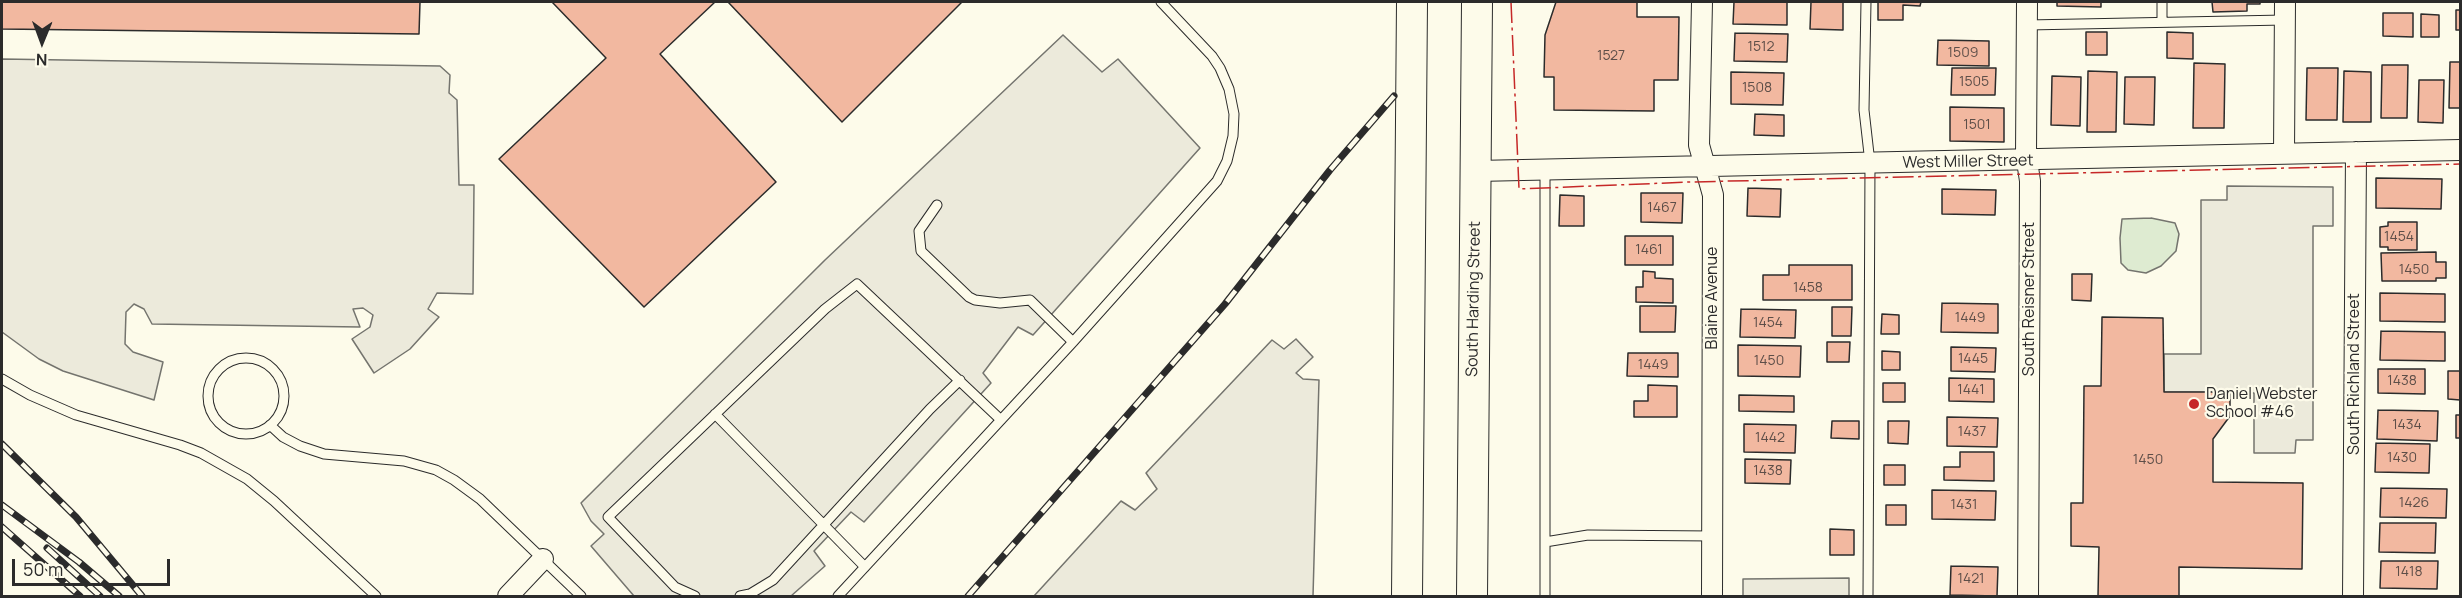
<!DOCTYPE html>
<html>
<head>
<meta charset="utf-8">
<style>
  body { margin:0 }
  #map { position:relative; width:2462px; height:598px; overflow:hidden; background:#fdfbea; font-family:Manrope,sans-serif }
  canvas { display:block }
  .frame { position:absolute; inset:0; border:3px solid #2b2b2b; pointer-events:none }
  .north { position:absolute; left:12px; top:12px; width:60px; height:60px; -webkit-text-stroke:4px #fdfbea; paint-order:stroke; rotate:181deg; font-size:16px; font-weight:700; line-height:24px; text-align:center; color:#2b2b2b }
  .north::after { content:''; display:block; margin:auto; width:21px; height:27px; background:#2b2b2b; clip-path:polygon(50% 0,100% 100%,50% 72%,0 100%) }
  .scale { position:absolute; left:12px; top:559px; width:158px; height:27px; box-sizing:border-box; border:3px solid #2b2b2b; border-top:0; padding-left:8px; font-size:18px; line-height:21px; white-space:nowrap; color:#2b2b2b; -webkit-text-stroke:4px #fdfbea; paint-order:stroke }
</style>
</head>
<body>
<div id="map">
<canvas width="2462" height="598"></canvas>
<div class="frame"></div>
<div class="north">N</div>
<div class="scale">50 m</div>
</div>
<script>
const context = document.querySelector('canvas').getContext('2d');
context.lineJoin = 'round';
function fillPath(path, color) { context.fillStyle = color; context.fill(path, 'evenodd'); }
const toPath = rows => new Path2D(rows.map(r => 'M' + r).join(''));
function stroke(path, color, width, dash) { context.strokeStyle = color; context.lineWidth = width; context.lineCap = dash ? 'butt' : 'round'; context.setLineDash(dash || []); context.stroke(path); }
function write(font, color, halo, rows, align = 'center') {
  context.font = font + ' Manrope,sans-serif'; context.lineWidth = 4.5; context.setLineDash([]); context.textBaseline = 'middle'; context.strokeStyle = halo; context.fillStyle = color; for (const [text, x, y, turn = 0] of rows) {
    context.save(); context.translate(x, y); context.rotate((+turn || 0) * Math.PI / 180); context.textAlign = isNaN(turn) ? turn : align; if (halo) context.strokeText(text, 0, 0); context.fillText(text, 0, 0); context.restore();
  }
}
const green = toPath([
  [2151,218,2175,223,2179,234,2176,251,2161,266,2146,273,2128,270,2121,263,2120,238,2122,219,2151,218]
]);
const parking = toPath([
  [1063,35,1102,72,1118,59,1200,148,1033,335,1018,327,983,373,991,383,864,522,851,512,814,551,825,566,791,596,634,596,591,546,604,534,591,521,581,503,825,260,1063,35],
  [2,59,440,66,450,75,449,93,457,100,459,185,474,185,473,294,437,293,428,309,439,317,410,349,374,373,352,339,370,327,373,315,363,308,353,309,360,327,152,324,144,309,134,304,126,312,125,344,133,352,163,362,154,400,63,371,39,359,2,332,2,59],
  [2227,186,2333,187,2333,226,2313,226,2313,440,2296,440,2295,453,2254,453,2254,393,2164,392,2164,354,2201,354,2201,200,2227,200,2227,186],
  [1296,339,1313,357,1296,373,1303,379,1319,380,1313,596,1034,596,1121,501,1135,510,1157,489,1146,473,1272,340,1284,349,1296,339],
  [1849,578,1849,596,1743,596,1743,579,1849,578]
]);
const building = toPath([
  [2,2,420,2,419,34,2,29,2,2],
  [552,2,715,2,660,54,776,182,644,307,499,159,606,58,552,2],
  [728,2,962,2,842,122,728,2],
  [1556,2,1646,2,1637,2,1637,17,1679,17,1678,80,1654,80,1654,111,1554,110,1554,77,1544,77,1545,35,1556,2],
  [1734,2,1787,2,1787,25,1733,24,1734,2],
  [1811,2,1843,2,1843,30,1810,29,1811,2],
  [1878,2,1921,2,1920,6,1903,5,1903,20,1878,20,1878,2],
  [2057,2,2101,2,2101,7,2057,6,2057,2],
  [2212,2,2260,2,2260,4,2247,4,2247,11,2213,12,2212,2],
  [2456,10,2460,10,2460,30,2456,30,2456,10],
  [2383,13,2413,13,2413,37,2383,36,2383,13],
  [2421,14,2439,15,2439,37,2421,37,2421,14],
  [2086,32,2107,32,2107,55,2086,55,2086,32],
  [2167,32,2193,33,2193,59,2167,58,2167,32],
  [1735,33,1788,34,1787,62,1734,61,1735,33],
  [1938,40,1989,41,1989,66,1937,65,1938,40],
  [2450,62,2460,62,2460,108,2449,108,2450,62],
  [2194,63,2225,64,2224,128,2193,128,2194,63],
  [2382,65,2408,65,2407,118,2381,118,2382,65],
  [1952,68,1996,68,1995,95,1951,95,1952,68],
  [2307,68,2338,68,2337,120,2306,120,2307,68],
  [2088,71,2117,72,2116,132,2087,132,2088,71],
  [2344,71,2371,72,2371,122,2343,122,2344,71],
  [1731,72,1784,73,1783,105,1731,104,1731,72],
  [2052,76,2081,77,2080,126,2051,125,2052,76],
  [2125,77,2155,77,2154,125,2124,124,2125,77],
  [2419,80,2444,80,2443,123,2418,122,2419,80],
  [1950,107,2004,108,2004,142,1950,141,1950,107],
  [1755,114,1784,115,1784,136,1754,135,1755,114],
  [2376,178,2442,179,2441,209,2376,208,2376,178],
  [1748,188,1781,189,1780,217,1747,216,1748,188],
  [1942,189,1996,190,1995,215,1942,214,1942,189],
  [1641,193,1683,193,1682,223,1641,222,1641,193],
  [1560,195,1584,196,1584,226,1559,226,1560,195],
  [2388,222,2417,222,2417,250,2388,250,2388,247,2380,247,2380,227,2388,226,2388,222],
  [1625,236,1673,236,1673,265,1625,265,1625,236],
  [2436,252,2436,262,2446,262,2446,278,2436,278,2436,281,2382,281,2381,253,2436,252],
  [1789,265,1852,265,1852,300,1763,300,1763,275,1789,275,1789,265],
  [1643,271,1655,272,1655,278,1673,279,1673,303,1636,302,1636,287,1643,287,1643,271],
  [2072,274,2092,274,2091,301,2072,300,2072,274],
  [2380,293,2445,294,2445,322,2380,321,2380,293],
  [1942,303,1998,304,1998,333,1941,332,1942,303],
  [1640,306,1676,306,1675,332,1640,332,1640,306],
  [1832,307,1852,307,1851,336,1832,336,1832,307],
  [1741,309,1796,310,1795,338,1740,337,1741,309],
  [1882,314,1899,315,1899,334,1881,334,1882,314],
  [2102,317,2163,318,2164,392,2230,392,2230,416,2213,439,2213,482,2303,483,2302,569,2179,567,2179,596,2098,596,2099,547,2071,546,2071,503,2083,503,2084,386,2101,386,2102,317],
  [2381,331,2445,332,2445,361,2380,360,2381,331],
  [1827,342,1850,342,1849,362,1827,362,1827,342],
  [1738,345,1801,346,1800,377,1738,376,1738,345],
  [1951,347,1996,348,1995,372,1951,371,1951,347],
  [1882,351,1900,352,1900,370,1882,370,1882,351],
  [1628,353,1678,353,1678,377,1627,376,1628,353],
  [2378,369,2425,369,2425,394,2378,393,2378,369],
  [2448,371,2460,371,2460,400,2448,399,2448,371],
  [1949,378,1994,379,1994,402,1949,401,1949,378],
  [1883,383,1905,383,1905,402,1883,402,1883,383],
  [1648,385,1677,386,1677,417,1634,417,1634,401,1648,401,1648,385],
  [1739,395,1794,396,1794,412,1739,411,1739,395],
  [2378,410,2438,411,2437,441,2377,439,2378,410],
  [2456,415,2460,415,2460,438,2456,438,2456,415],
  [1947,417,1998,418,1997,447,1947,446,1947,417],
  [1832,421,1859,421,1859,439,1831,438,1832,421],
  [1888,421,1909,421,1908,444,1888,443,1888,421],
  [1744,424,1796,425,1795,453,1744,452,1744,424],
  [2376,443,2430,444,2429,473,2375,472,2376,443],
  [1960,452,1994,452,1994,481,1944,480,1944,467,1960,467,1960,452],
  [1745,459,1791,460,1790,484,1745,483,1745,459],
  [1884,465,1905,465,1905,485,1884,485,1884,465],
  [2381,488,2447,489,2446,518,2380,517,2381,488],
  [1932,490,1996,491,1995,520,1932,519,1932,490],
  [1886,505,1906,505,1906,525,1886,525,1886,505],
  [2380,523,2436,523,2435,553,2379,552,2380,523],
  [1830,529,1854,530,1854,555,1830,555,1830,529],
  [2381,561,2438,561,2437,589,2380,588,2381,561],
  [1951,566,1998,567,1997,596,1950,595,1951,566]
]);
const lane = toPath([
  [1866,2,1864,110,1870,163,1868,596],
  [2162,22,2162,2],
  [2027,25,2285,20],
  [937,205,919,231,921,251,969,297,975,300,1000,303,1030,300,1073,342],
  '208 396a38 38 0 1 1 76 0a38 38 0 1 1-76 0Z',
  [2,379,30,395,76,415,180,445,201,453,247,479,274,501,376,596],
  [715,414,865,567],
  [270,425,283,437,300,446,324,454,404,461,436,470,454,480,480,499,581,596],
  [1545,542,1588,535,1713,536],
  [695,596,675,587,608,517,825,309,857,284,1001,420],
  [740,596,750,594,773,580,930,409,960,380],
  [838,596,1073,342,1217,181,1227,161,1233,136,1234,114,1229,89,1220,68,1212,56,1161,2],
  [1545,596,1545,169]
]);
const street = toPath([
  [1702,2,1699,145,1713,195,1712,596],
  [2027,2,2026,154,2030,181,2028,596],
  [2284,153,2285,2],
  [1476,171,2460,150],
  [508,596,543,559],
  [2353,596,2356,152]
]);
const primary = toPath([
  [1407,596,1412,2],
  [1472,596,1477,2]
]);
const rail = toPath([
  [2,444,76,517,142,596],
  [2,505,79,562,119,596],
  [2,527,80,596],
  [47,548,100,596],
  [968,596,1225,304,1330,170,1394,96]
]);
const power = toPath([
  [1511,2,1519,189,1690,182,2460,164]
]);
const markers = [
  [2194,404,6,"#c62828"]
];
const numberNames = [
  ["1512",1761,47],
  ["1509",1963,53],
  ["1527",1611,56],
  ["1505",1974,82],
  ["1508",1757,88],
  ["1501",1977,125],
  ["1467",1662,208],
  ["1454",2399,237],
  ["1461",1649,250],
  ["1450",2414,270],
  ["1458",1808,288],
  ["1449",1970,318],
  ["1454",1768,323],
  ["1445",1973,359],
  ["1450",1769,361],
  ["1449",1653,365],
  ["1438",2402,381],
  ["1441",1971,390],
  ["1434",2407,425],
  ["1437",1972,432],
  ["1442",1770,438],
  ["1430",2402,458],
  ["1450",2148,460],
  ["1438",1768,471],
  ["1426",2414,503],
  ["1431",1964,505],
  ["1418",2409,572],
  ["1421",1971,579]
];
const streetNames = [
  ["West Miller Street",1968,162,-1],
  ["Blaine Avenue",1713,298,-90],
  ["South Harding Street",1474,299,-89],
  ["South Reisner Street",2030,299,-90],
  ["South Richland Street",2355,374,-90]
];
const poiNames = [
  ["Daniel Webster",2206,395],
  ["School #46",2206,413]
];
fillPath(green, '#deebd1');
stroke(green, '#74746e', 1.5);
fillPath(parking, '#eceadb');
stroke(parking, '#74746e', 1.5);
fillPath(building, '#f2b8a0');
stroke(building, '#2b2b2b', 1.5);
stroke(lane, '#2b2b2b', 11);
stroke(street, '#2b2b2b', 22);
stroke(primary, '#2b2b2b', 32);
stroke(lane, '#fdfbea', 9);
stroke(street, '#fdfbea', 20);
stroke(primary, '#fdfbea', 30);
stroke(rail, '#2b2b2b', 7);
stroke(rail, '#fdfbea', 4.5, [14]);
stroke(power, '#c62828', 1.5, [21, 4.5, 3, 4.5]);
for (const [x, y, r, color] of markers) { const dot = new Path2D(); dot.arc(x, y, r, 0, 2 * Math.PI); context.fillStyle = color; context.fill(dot); stroke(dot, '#fdfbea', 2); }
write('14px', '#5d4e48', null, numberNames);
write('16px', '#2b2b2b', '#fdfbea', streetNames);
write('16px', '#2b2b2b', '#fdfbea', poiNames, 'left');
</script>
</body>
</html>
